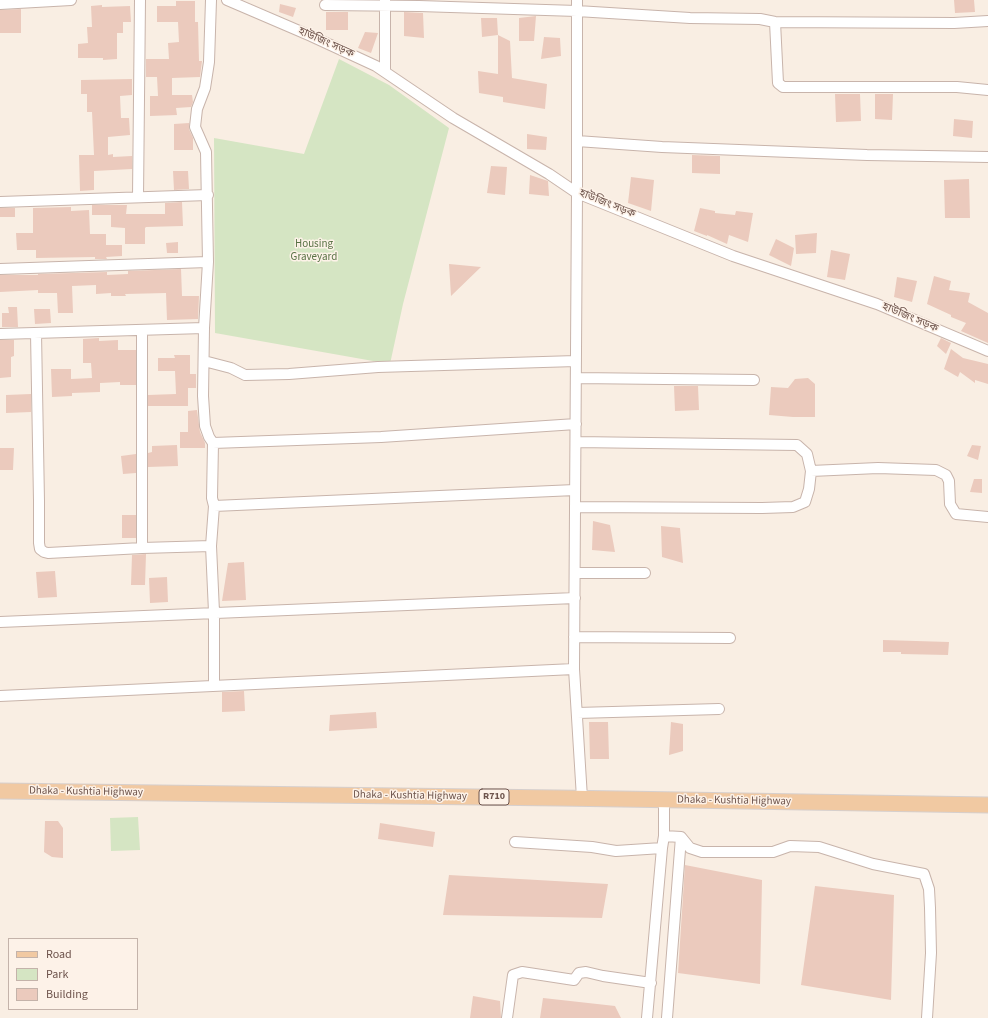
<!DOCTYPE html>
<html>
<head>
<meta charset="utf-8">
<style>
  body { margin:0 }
  #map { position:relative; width:988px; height:1018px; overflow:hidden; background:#f9eee3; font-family:"Source Sans 3",sans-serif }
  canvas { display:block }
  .legend { position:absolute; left:8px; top:938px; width:130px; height:72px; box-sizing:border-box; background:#fdf2e8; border:1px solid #c4b3aa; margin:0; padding:5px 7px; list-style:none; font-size:12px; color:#6e544c }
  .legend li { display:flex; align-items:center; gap:8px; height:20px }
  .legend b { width:20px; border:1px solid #c4b3aa }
</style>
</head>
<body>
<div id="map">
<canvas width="988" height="1018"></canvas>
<ul class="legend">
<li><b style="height:5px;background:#f1c9a2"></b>Road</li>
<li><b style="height:11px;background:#d5e5c3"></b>Park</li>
<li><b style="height:11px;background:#ebcabd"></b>Building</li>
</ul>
</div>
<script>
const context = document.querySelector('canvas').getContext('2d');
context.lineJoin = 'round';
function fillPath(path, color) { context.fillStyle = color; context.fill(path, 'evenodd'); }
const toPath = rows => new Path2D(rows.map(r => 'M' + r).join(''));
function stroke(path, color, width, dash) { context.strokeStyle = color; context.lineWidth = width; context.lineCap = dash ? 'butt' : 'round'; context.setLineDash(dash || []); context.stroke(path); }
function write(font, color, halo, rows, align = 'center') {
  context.font = font + ' "Source Sans 3","Noto Sans Bengali",sans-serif'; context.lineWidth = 3; context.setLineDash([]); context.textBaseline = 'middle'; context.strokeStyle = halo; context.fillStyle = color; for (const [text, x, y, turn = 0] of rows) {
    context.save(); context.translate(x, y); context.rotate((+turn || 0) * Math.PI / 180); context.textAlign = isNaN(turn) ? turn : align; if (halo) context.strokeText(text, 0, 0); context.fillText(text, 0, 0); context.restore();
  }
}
const green = toPath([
  [339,59,389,85,449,128,403,304,390,364,215,333,214,138,304,154],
  [138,817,140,850,111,851,110,818]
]);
const building = toPath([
  [954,0,974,0,975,12,955,13],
  [176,1,195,1,195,22,198,22,199,61,202,61,200,77,172,78,172,95,192,95,193,102,191,107,176,108,177,115,150,116,150,96,158,96,157,77,146,77,146,59,169,59,168,43,179,42,178,22,157,22,157,6,176,6],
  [280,4,296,8,293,17,279,12],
  [102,5,102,7,130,6,131,22,123,22,123,33,117,33,117,59,103,60,103,58,78,58,78,44,88,43,87,27,92,27,91,6],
  [21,9,21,33,0,33,0,10],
  [326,12,348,12,348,30,326,30],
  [404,12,423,13,424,38,404,36],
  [536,16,534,41,519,41,519,18],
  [481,18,497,18,498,35,482,37],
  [365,32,378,33,371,53,358,48],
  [498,35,510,41,512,78,547,84,545,109,503,102,503,97,479,93,478,71,498,74],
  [544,37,560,38,561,56,541,59],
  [132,79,132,95,120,96,121,118,129,118,130,135,108,137,108,155,113,154,113,157,132,156,132,169,94,171,94,190,80,191,79,155,94,155,92,112,87,112,87,94,81,94,81,80],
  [835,94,860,94,861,121,836,122],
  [875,94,893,94,892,120,875,119],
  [954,119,973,121,972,138,953,136],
  [189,123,189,129,193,138,193,150,174,150,174,124],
  [527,134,547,137,546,150,527,149],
  [692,155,720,156,720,174,692,173],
  [491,166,507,167,505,195,487,193],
  [173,171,188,171,189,189,174,190],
  [530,175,548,181,549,196,529,194],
  [631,177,654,180,651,211,628,203],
  [969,179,970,218,945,218,944,180],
  [182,202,183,226,146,227,145,228,145,244,125,244,125,228,111,227,111,215,92,215,92,205,127,205,126,214,165,214,165,203],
  [71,207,71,211,89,210,90,234,106,234,106,245,122,245,122,256,106,257,107,259,95,259,95,257,36,258,36,250,17,250,16,233,33,233,33,208],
  [0,208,15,208,15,217,0,217],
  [700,208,715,211,715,213,735,215,736,211,753,213,748,242,729,235,727,244,707,235,707,236,694,231],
  [817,233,816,253,796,254,795,235],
  [776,239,794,248,791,266,769,255],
  [178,242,178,253,167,253,166,243],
  [831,250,850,254,845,280,827,277],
  [449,264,481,267,451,296],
  [181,269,182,296,199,296,198,319,167,320,166,293,125,294,126,296,111,296,111,293,96,294,96,285,72,286,73,313,58,313,57,293,38,293,38,290,0,292,0,275,38,275,38,274,107,272,107,275,128,274,128,271],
  [934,276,951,281,949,290,970,293,968,302,988,313,988,343,961,331,966,323,951,317,951,315,927,304],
  [897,277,917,281,912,302,894,297],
  [8,307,17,307,18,327,2,327,2,313,9,313],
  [34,309,50,309,51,323,35,324],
  [99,338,99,341,118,340,118,350,136,350,136,385,120,385,120,382,100,383,100,392,72,393,72,396,52,397,51,369,71,369,71,379,92,378,91,363,83,363,83,339],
  [941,338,951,343,946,354,937,346],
  [0,340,14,340,14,356,11,357,11,377,0,378],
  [951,349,963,358,988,364,988,384,975,380,975,383,960,372,958,377,944,369],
  [174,355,190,355,190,374,196,374,196,388,188,388,188,406,148,406,148,395,176,394,175,371,158,371,158,358,175,358],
  [808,378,815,384,815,417,793,417,769,415,771,387,788,388,795,379],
  [674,386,698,386,699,410,675,411],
  [31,394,31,412,6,413,6,395],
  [197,410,200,432,205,443,205,448,180,448,180,432,188,432,188,411],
  [177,445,178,466,148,467,148,453,152,452,152,446],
  [972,445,981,446,978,460,967,456],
  [0,448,14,448,13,470,0,470],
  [136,454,136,473,123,474,121,456],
  [974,479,982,479,982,493,970,492],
  [122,515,136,515,136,538,122,538],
  [593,521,610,525,615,552,592,550],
  [661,526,680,528,683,563,662,557],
  [146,554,145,585,131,585,132,555],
  [244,562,246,600,222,601,228,563],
  [55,571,57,597,38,598,36,572],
  [167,577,168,602,150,603,149,578],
  [883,640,949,642,948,655,901,654,901,652,883,652],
  [244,691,245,711,222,712,222,692],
  [376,712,377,728,329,731,330,715],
  [589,722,608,722,609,759,590,759],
  [671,722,683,724,683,751,669,755],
  [45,821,58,821,63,828,63,858,52,857,44,852],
  [380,823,435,832,433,847,378,839],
  [685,865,762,880,760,984,678,973],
  [449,875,608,884,602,918,443,915],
  [815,886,894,895,891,1000,801,985],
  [473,996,500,1001,501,1018,470,1018],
  [543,998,615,1006,621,1018,540,1018]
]);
const street = toPath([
  [211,0,209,62,205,88,197,109,195,127,206,152,208,262,204,328,203,396,205,426,209,437,213,443,212,498,214,506,211,546,214,612,214,686],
  [227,0,311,36,376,66,453,118,549,174,577,193,733,256,877,304,988,351],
  [385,0,385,72],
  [577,0,577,193,574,669,582,798],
  [0,4,71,0],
  [325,5,419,6,577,11,690,18,760,19,775,22,954,23,988,21],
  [775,22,778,83,783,87,957,87,988,90],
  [577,141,662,147,867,155,988,157],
  [138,197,140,0],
  [0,202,208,195],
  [0,269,208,262],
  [142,330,142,548],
  [36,333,39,501,39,543,40,549,44,552,48,553,142,548,211,546],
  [0,334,204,328],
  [204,361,231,368,245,375,289,374,378,367,576,361],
  [576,378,754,380],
  [213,443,381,437,576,424],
  [811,471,878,468,936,470,946,475,949,481,950,504,956,514,988,517],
  [214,506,575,490],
  [575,507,762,508,793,507,805,502,809,489,811,471,807,454,797,445,576,442],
  [575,573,645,573],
  [0,622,575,598],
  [574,637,730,638],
  [0,696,574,669],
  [577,713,719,709],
  [664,836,681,837,690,848,702,852,773,852,790,846,819,847,873,864,924,874,929,889,930,908,931,953,927,1018],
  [515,842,592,847,616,851,662,848],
  [507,1018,513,975,522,972,574,980,579,973,586,972,603,976,651,983],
  [647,1018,662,848,664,836,664,800],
  [667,1018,681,837]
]);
const primary = toPath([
  [0,791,559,798,988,805]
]);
const shields = [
  [494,797,30]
];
const shieldNames = [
  ["R710",494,797]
];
const streetNames = [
  ["হাউজিং সড়ক",326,43,24],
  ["হাউজিং সড়ক",607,204,22],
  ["হাউজিং সড়ক",910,318,23],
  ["Dhaka - Kushtia Highway",86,792,1],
  ["Dhaka - Kushtia Highway",410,796,1],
  ["Dhaka - Kushtia Highway",734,801,1]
];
const parkNames = [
  ["Housing",314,245],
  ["Graveyard",314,258]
];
fillPath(green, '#d5e5c3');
fillPath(building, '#ebcabd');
stroke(street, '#c8b4ab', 12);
stroke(primary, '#d6cfcd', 17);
stroke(street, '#fff', 10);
stroke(primary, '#f1c9a2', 15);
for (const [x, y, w] of shields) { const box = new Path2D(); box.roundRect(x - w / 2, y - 8, w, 16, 3); context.fillStyle = '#fdf2e8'; context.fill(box); stroke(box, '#6e544c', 1); }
write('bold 10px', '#6e544c', null, shieldNames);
write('11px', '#6e544c', '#fdf2e8', streetNames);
write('11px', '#597245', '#fdf2e8', parkNames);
</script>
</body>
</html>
